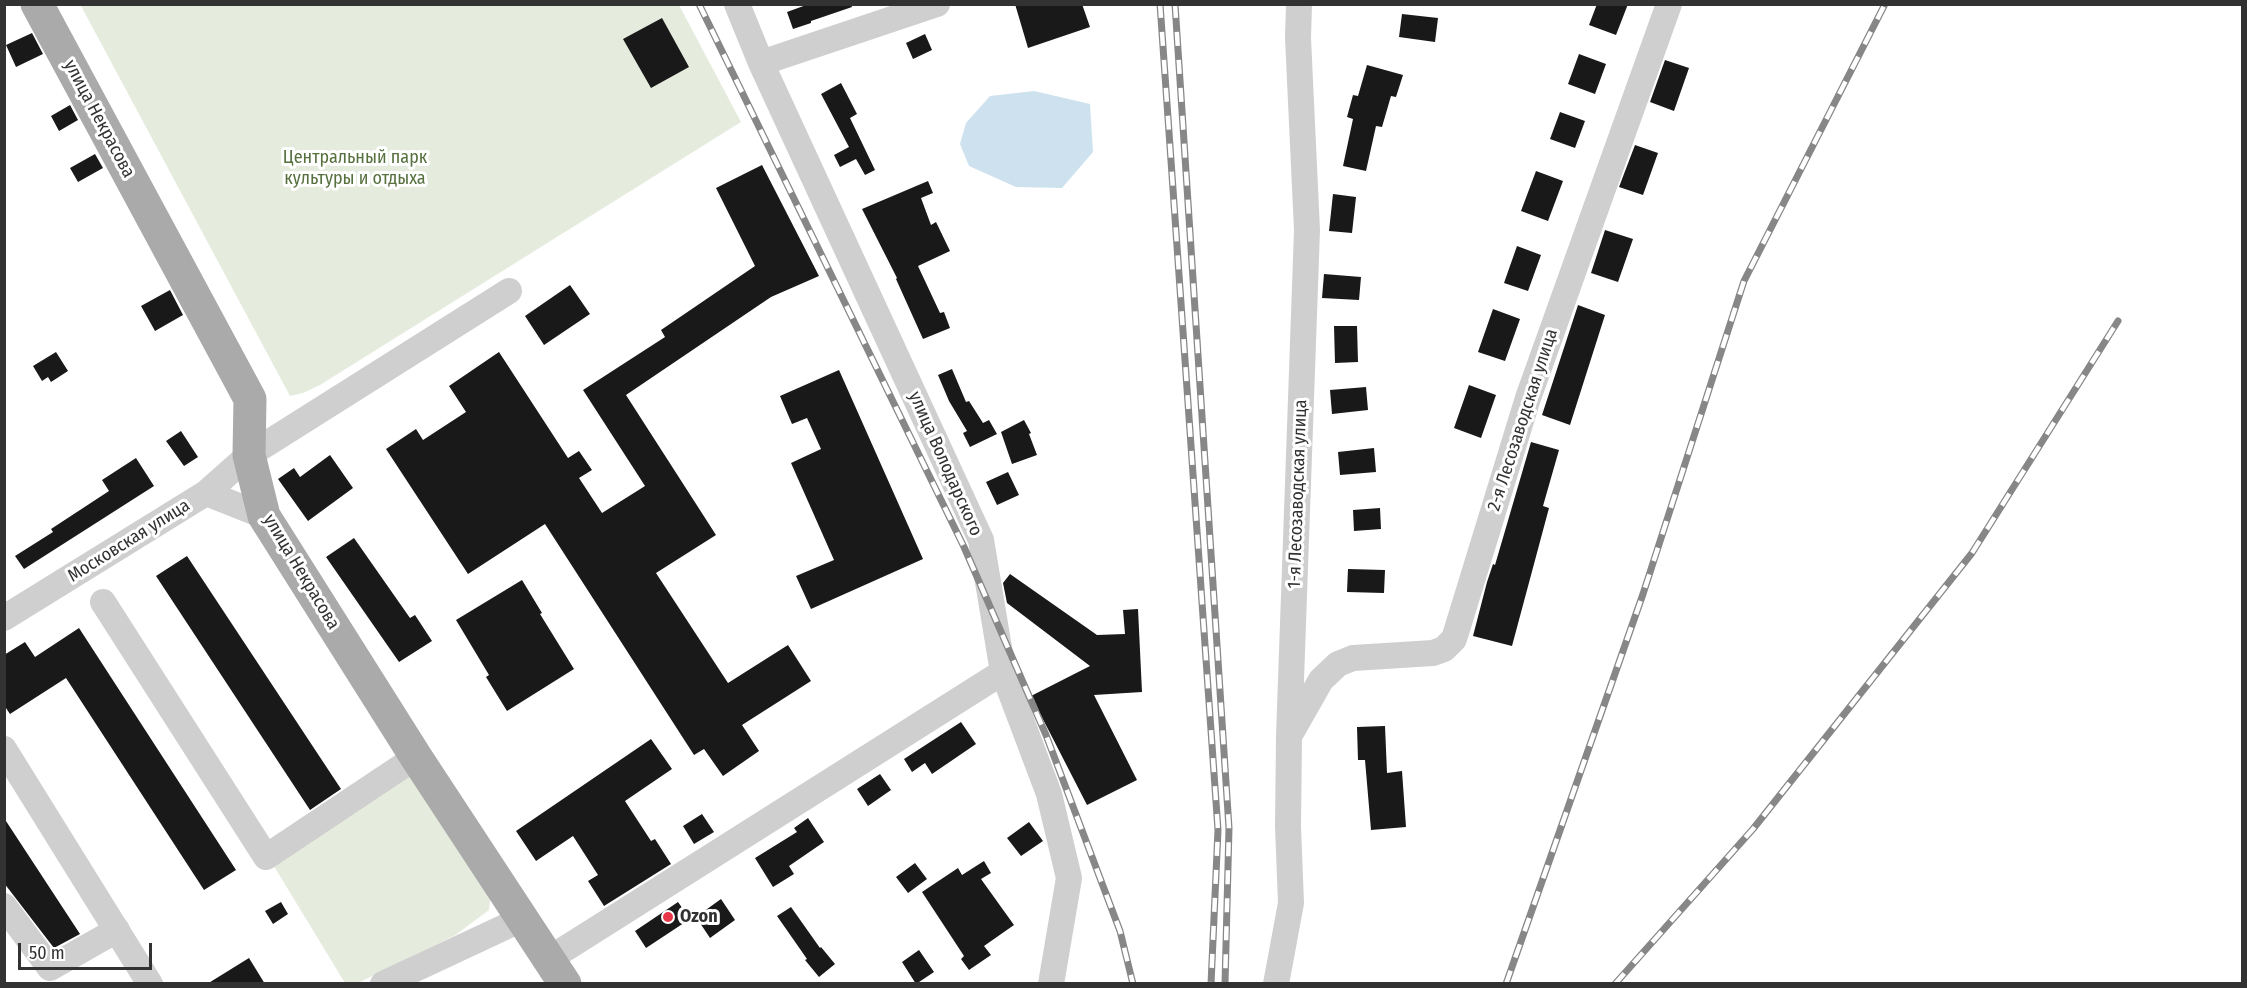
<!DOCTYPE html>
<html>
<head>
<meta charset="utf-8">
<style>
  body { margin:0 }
  #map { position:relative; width:2247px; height:988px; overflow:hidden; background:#fff; font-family:"Fira Sans Condensed",sans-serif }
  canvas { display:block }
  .frame { position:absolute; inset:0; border:6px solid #323232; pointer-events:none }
  .scale { position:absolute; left:18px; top:943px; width:134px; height:27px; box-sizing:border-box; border:3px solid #323232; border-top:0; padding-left:8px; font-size:18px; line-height:21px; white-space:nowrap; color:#323232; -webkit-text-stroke:4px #fff; paint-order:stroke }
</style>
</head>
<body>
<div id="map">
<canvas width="2247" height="988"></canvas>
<div class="frame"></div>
<div class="scale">50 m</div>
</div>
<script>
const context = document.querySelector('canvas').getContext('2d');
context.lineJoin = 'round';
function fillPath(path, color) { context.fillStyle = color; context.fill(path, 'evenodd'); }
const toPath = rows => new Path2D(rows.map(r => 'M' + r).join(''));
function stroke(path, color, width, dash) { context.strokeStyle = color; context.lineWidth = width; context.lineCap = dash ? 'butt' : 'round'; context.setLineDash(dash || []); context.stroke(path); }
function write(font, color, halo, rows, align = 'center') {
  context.font = font + ' "Fira Sans Condensed",sans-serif'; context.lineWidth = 6; context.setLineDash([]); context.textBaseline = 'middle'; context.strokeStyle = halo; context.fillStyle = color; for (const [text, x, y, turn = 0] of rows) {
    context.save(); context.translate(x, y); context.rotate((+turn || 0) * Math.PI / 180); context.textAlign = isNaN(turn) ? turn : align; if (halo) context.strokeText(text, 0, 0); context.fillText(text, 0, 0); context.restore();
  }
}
const green = toPath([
  [80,4,679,5,741,122,320,385,303,393,290,396],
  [421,769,491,892,489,910,454,936,358,983,345,983,272,863]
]);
const water = toPath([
  [1034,91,1090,104,1093,152,1062,188,1016,187,969,166,960,144,966,123,990,96]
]);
const building = toPath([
  [809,4,851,4,852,7,811,21,811,23,793,29,787,12],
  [1015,4,1082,4,1090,27,1028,48],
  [1597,4,1628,4,1616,35,1589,25],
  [1402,14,1438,18,1435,42,1399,37],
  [662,18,689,67,651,88,623,39],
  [32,33,43,54,16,67,6,45],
  [925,34,932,50,913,59,906,43],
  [1579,54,1606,64,1595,94,1568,84],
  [1665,60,1689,68,1674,111,1650,102],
  [1367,65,1403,75,1396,97,1391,96,1382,127,1376,126,1366,171,1343,166,1353,119,1347,117,1353,95,1358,96],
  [841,83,857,114,850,118,875,170,865,175,856,159,840,167,834,155,849,147,821,94],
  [70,105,78,120,59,131,51,116],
  [1560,112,1585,121,1575,148,1550,139],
  [1635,145,1658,153,1643,195,1619,187],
  [95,154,103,168,78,182,70,168],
  [762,165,819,276,771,297,626,395,716,535,656,573,728,683,788,645,811,681,742,725,759,751,723,776,704,749,694,755,545,524,468,574,386,449,416,429,423,440,466,412,449,386,499,352,568,458,579,451,592,470,579,478,602,513,645,486,583,390,665,337,661,330,755,266,716,188],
  [1536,171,1563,181,1548,221,1521,211],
  [928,181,933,193,921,198,931,225,936,222,950,251,918,266,940,313,944,312,950,328,923,339,896,279,897,278,862,209],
  [1333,194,1356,197,1352,233,1329,231],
  [1605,230,1633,239,1618,282,1591,273],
  [1517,246,1541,255,1528,291,1504,283],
  [1324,274,1361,277,1359,300,1322,298],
  [570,285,590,314,544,345,525,316],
  [170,290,183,315,155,331,141,306],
  [1578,305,1605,315,1570,425,1542,415],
  [1493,309,1520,319,1505,361,1478,352],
  [1334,326,1357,326,1358,362,1335,363],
  [56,352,68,371,51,382,48,377,42,381,33,366],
  [952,369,966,402,969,401,983,423,989,420,997,434,970,447,963,433,967,431,949,401,938,375],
  [839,370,923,559,811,609,796,576,834,560,791,463,821,449,807,418,792,424,780,396],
  [1469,385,1496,395,1481,438,1454,428],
  [1366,387,1368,410,1332,414,1330,390],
  [1024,420,1031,433,1029,434,1037,455,1012,464,1001,432],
  [181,431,198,457,184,466,166,441],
  [1531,442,1559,450,1543,506,1549,508,1512,646,1473,636,1487,582,1493,564,1495,565],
  [1374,448,1376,472,1340,475,1338,452],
  [330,455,353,488,308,521,278,479,294,468,300,477],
  [136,458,154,486,24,569,15,556,53,532,51,529,109,491,102,480],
  [1008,472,1019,495,997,505,986,482],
  [1380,508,1381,529,1354,531,1353,510],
  [354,538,410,618,415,615,432,641,399,662,326,557],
  [187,556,341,789,310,810,156,576],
  [1348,569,1385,570,1384,593,1347,592],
  [1010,574,1097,635,1125,634,1123,610,1138,609,1142,692,1094,695,1137,780,1087,805,1031,696,1090,666,1007,603,1003,583],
  [522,580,542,613,540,614,574,669,507,711,486,677,489,675,456,620],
  [79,628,236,870,204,890,66,678,10,714,4,705,4,655,25,642,35,657],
  [961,722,976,744,932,774,925,763,912,772,904,759],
  [1385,726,1387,773,1402,771,1406,827,1371,830,1365,760,1358,760,1357,727],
  [651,739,672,769,625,801,651,841,655,839,671,864,604,906,588,881,598,875,573,836,536,861,516,831],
  [880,774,891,790,868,806,857,789],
  [702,814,714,832,694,844,683,826],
  [4,818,80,934,54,948,4,883],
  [808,818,824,842,789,866,794,874,773,887,755,858,797,832,794,828],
  [1029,822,1043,841,1021,856,1007,838],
  [984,861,991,873,981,879,1014,925,984,946,991,955,969,970,961,959,964,956,922,892,958,868,962,875],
  [915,863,927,879,908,893,896,877],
  [721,899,735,920,710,938,696,917],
  [281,902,288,914,273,924,265,911],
  [678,902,690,919,646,948,635,931],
  [791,907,820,948,821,947,835,964,819,977,805,960,807,959,777,916],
  [919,950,934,972,916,984,902,962],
  [249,958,265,984,207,984]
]);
const minor = toPath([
  [737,4,761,63,981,540,1003,672,1049,794,1069,878,1051,984],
  [761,63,937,4],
  [206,493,264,516],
  [103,602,266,857,416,757],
  [4,618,206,493,249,455,509,291],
  [1292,731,1321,680,1338,664,1353,658,1433,653,1444,649,1454,639,1528,398,1669,4],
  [4,749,150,984],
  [4,906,50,968,117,930],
  [549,959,1003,672],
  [383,984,522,919],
  [1276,984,1291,903,1288,827,1289,736,1307,230,1298,38,1299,4]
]);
const major = toPath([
  [37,4,250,399,249,455,264,516,416,757,565,984]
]);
const rail = toPath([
  [699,4,964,547,1046,735,1120,931,1133,984],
  [1160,4,1218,830,1211,984],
  [1175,4,1229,828,1225,984],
  [1506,984,1643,594,1744,281,1885,4],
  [1615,984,1753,829,1972,553,2118,321]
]);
const markers = [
  [668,917,6,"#e83547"]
];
const streetNames = [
  ["улица Некрасова",99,119,62],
  ["2-я Лесозаводская улица",1523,420,-72],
  ["улица Володарского",945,464,66],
  ["1-я Лесозаводская улица",1298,494,-88],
  ["Московская улица",129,541,-32],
  ["улица Некрасова",301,572,59]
];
const parkNames = [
  ["Центральный парк",355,158],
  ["культуры и отдыха",355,179]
];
const poiNames = [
  ["Ozon",680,917]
];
fillPath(green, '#e5ecde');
fillPath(water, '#cde2ee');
fillPath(building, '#191919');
stroke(minor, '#cfcfcf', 26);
stroke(major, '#aaa', 33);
stroke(rail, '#878787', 7);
stroke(rail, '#fff', 4.5, [14]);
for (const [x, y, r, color] of markers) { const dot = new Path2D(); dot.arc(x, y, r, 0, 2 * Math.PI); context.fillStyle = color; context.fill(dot); stroke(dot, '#fff', 2); }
write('18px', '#323232', '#fff', streetNames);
write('18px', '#56703e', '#fff', parkNames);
write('bold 18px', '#323232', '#fff', poiNames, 'left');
</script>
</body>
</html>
